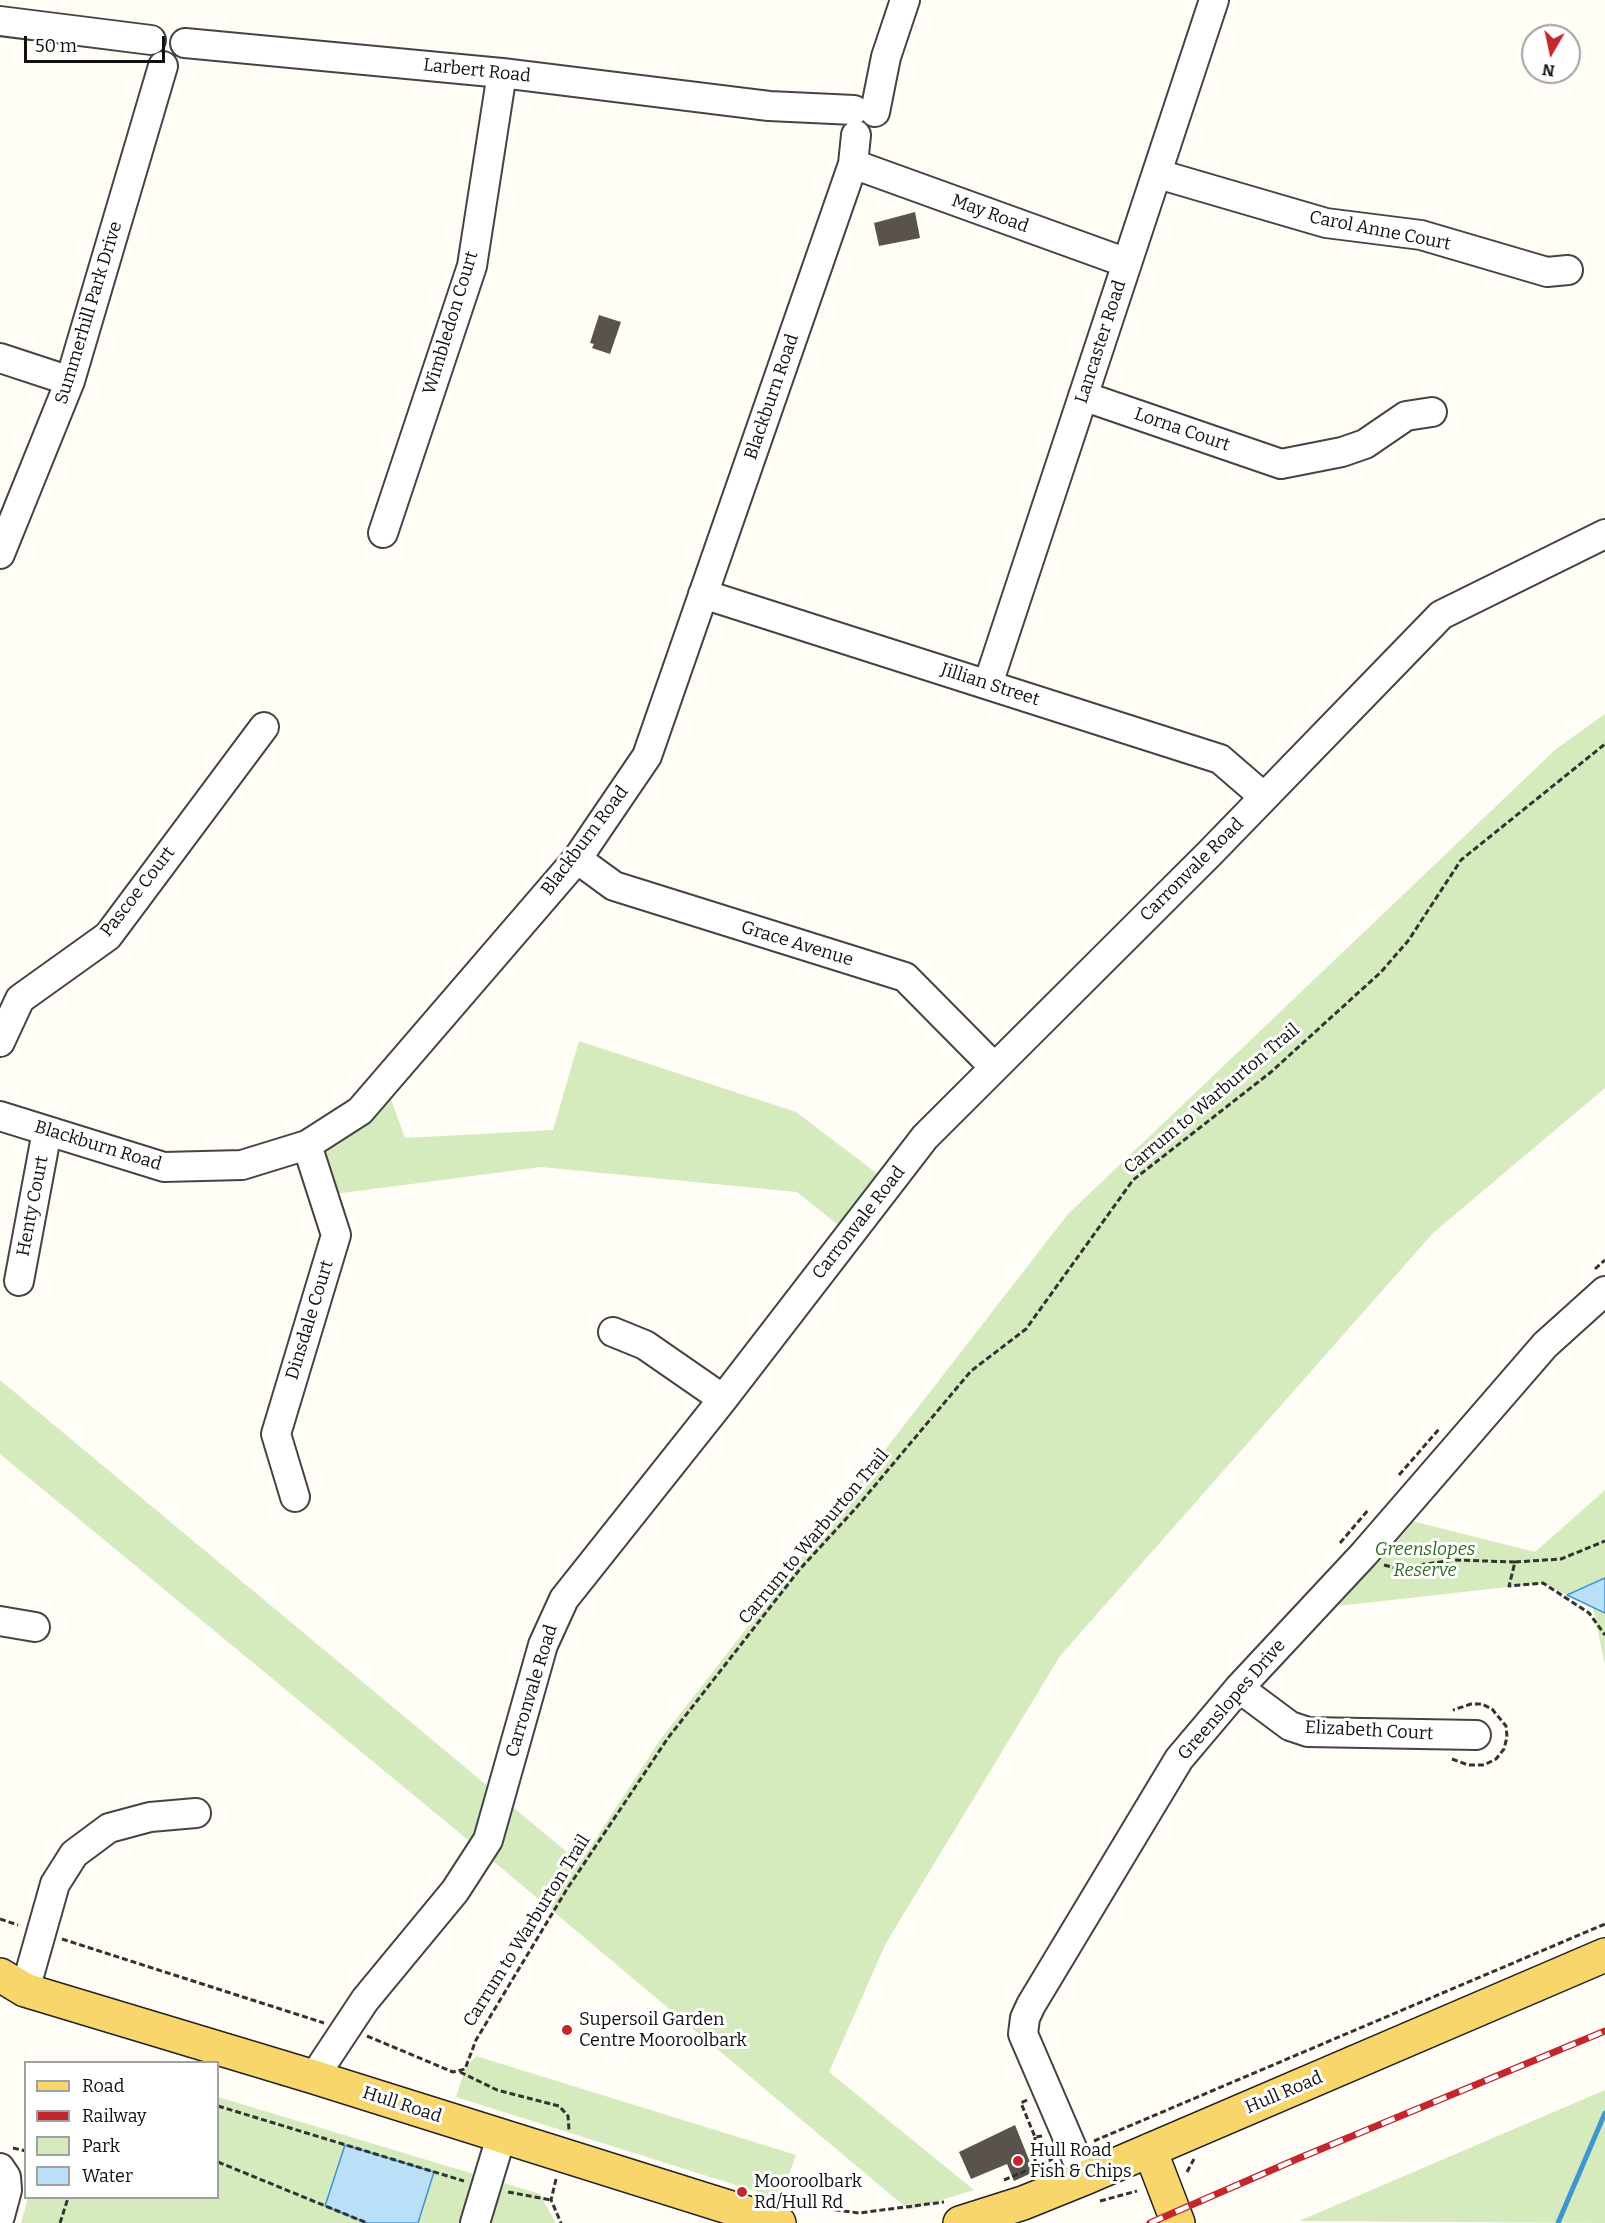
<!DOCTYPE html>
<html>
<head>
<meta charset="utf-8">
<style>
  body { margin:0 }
  #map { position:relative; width:1605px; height:2223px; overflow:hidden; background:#fffdf5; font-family:Bitter,serif }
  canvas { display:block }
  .legend { position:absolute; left:24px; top:2061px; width:195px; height:138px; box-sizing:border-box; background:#fff; border:2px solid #a0a0a0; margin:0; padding:8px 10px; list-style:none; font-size:18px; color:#111 }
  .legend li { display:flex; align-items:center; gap:12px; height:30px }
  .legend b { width:30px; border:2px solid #a0a0a0 }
  .north { position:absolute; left:1521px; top:24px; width:60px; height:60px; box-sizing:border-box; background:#fff; border:2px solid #a0a0a0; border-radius:50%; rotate:189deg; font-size:16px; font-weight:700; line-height:24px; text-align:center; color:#111 }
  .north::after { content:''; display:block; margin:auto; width:21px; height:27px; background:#c4262e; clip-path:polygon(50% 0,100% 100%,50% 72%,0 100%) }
  .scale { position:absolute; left:24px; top:36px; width:141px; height:27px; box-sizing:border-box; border:3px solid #111; border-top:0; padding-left:8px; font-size:18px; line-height:21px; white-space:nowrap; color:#111; -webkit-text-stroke:4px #fff; paint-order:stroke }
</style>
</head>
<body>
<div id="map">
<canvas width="1605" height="2223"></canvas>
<ul class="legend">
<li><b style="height:8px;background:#f9d66b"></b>Road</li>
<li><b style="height:8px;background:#c4262e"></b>Railway</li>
<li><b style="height:16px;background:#d5ebbd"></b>Park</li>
<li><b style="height:16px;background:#b9e0f7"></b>Water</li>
</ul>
<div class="north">N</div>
<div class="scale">50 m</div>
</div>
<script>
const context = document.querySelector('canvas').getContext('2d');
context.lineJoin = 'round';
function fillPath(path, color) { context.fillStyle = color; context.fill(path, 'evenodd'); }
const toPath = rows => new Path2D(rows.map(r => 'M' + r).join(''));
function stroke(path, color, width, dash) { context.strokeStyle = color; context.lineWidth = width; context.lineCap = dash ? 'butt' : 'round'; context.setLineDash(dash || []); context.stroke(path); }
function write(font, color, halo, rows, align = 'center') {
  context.font = font + ' Bitter,serif'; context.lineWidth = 6; context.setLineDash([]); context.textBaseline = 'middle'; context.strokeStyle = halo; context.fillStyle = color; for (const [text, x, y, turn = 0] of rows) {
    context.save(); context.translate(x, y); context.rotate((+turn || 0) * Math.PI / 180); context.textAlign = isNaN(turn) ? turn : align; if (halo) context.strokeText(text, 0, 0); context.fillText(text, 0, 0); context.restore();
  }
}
const green = toPath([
  [1605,714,1605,1088,1433,1233,1060,1656,886,1943,829,2072,974,2190,909,2210,468,1840,0,1454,0,1380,580,1863,660,1740,1068,1214,1556,749],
  [579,1041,796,1112,883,1178,843,1229,797,1192,541,1167,327,1195,311,1146,387,1089,405,1138,553,1130],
  [1605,1490,1605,1665,1593,1608,1543,1583,1338,1606,1412,1521,1535,1552],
  [476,2056,796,2155,780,2199,456,2097,465,2069],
  [1605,2090,1605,2223,1299,2221],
  [218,2097,540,2194,556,2223,21,2223,28,2198,218,2198]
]);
const water = toPath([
  [1605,1578,1605,1613,1567,1595,1605,1578],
  [345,2145,434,2172,418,2223,367,2223,325,2206,345,2145]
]);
const stream = toPath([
  [1558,2223,1605,2113]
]);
const building = toPath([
  [915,212,920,238,879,246,874,223],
  [599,315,621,322,610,354,592,348,594,344,590,343],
  [1015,2125,1034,2172,1014,2181,1007,2164,971,2179,959,2152]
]);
const path = toPath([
  [1595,1269,1605,1260],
  [1399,1475,1440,1428],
  [1340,1543,1369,1509],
  [1515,1562,1561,1559,1605,1541],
  [1384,1565,1396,1568,1455,1560,1515,1562,1509,1586,1543,1583,1589,1613,1605,1635],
  [1452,1759,1468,1765,1484,1765,1496,1759,1504,1749,1507,1737,1506,1726,1492,1709,1482,1704,1471,1704,1453,1710],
  [0,1919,18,1925],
  [62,1939,324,2023],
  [367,2036,453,2072,465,2069,476,2040,567,1889,668,1738,800,1569,856,1508,971,1371,1026,1329,1133,1180,1271,1072,1381,972,1408,941,1461,860,1605,744],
  [460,2072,497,2090,559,2106,568,2116,569,2130],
  [1027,2100,1021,2103,1035,2137,1042,2136],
  [218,2106,464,2181],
  [1035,2137,1035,2167,1053,2159],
  [1094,2141,1605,1924],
  [13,2148,26,2151],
  [218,2162,367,2223],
  [1187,2172,1194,2159],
  [556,2179,551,2200,561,2223],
  [1004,2180,1035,2167],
  [508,2192,551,2200],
  [1100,2201,1137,2191],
  [799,2205,859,2213,944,2202],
  [60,2223,68,2198]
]);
const minor = toPath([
  [0,21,151,40],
  [185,43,502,73,769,106,854,110],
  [875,112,886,57,905,0],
  [853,164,1127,263],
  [1158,174,1326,223,1421,235,1547,272,1568,270],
  [0,358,70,381],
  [1083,396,1281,464,1342,452,1365,444,1406,416,1432,412],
  [383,533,472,266,502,73],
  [0,554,70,381,163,66],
  [703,594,1220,759,1264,797],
  [988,684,1214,0],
  [577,859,614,886,905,977,993,1066],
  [0,1042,20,999,108,936,264,727],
  [0,1116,164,1167,242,1165,307,1145,360,1111,577,859,647,756,853,164,856,135],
  [19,1281,47,1131],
  [613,1332,645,1345,723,1399],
  [295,1497,276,1434,336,1235,307,1145],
  [0,1621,35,1627],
  [1239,1688,1290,1726,1308,1732,1476,1735],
  [25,1990,55,1884,74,1854,109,1828,150,1817,196,1813],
  [314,2077,365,2000,455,1891,488,1840,543,1645,564,1599,723,1399,925,1137,1210,853,1441,615,1605,534],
  [0,2168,6,2177,7,2190,0,2216],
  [1085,2178,1023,2034,1025,2018,1031,2005,1179,1759,1239,1688,1364,1554,1545,1345,1605,1291],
  [475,2223,501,2137]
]);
const major = toPath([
  [0,1975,25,1990,314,2077,779,2223],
  [1150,2150,1178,2223],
  [960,2223,1023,2203,1085,2178,1605,1955]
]);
const rail = toPath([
  [1150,2223,1297,2159,1605,2031]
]);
const markers = [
  [567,2030,6,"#c4262e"],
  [1018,2161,6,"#c4262e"],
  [742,2192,6,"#c4262e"]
];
const streetNames = [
  ["Larbert Road",477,71,6],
  ["May Road",990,214,20],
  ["Carol Anne Court",1380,231,11],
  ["Summerhill Park Drive",89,313,-73],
  ["Wimbledon Court",451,323,-73],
  ["Lancaster Road",1101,342,-72],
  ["Blackburn Road",772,397,-71],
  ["Lorna Court",1182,430,19],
  ["Jillian Street",990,685,18],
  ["Blackburn Road",585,841,-53],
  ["Carronvale Road",1192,870,-45],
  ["Pascoe Court",138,892,-52],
  ["Grace Avenue",797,944,17],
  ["Carrum to Warburton Trail",1212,1099,-40],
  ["Blackburn Road",98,1146,17],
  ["Henty Court",33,1206,-79],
  ["Carronvale Road",859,1223,-52],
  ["Dinsdale Court",310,1320,-73],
  ["Carrum to Warburton Trail",814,1537,-50],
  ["Carronvale Road",532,1691,-73],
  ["Greenslopes Drive",1232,1700,-49],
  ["Elizabeth Court",1369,1731,3],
  ["Carrum to Warburton Trail",527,1931,-58],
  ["Hull Road",1284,2093,-23],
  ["Hull Road",402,2105,18]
];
const parkNames = [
  ["Greenslopes",1425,1550],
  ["Reserve",1425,1571]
];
const poiNames = [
  ["Supersoil Garden",579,2020],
  ["Centre Mooroolbark",579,2041],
  ["Hull Road",1030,2151],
  ["Fish & Chips",1030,2172],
  ["Mooroolbark",754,2182],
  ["Rd/Hull Rd",754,2203]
];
fillPath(green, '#d5ebbd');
fillPath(water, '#b9e0f7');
stroke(water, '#3f96cf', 1.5);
stroke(stream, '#3f96cf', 5);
fillPath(building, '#5a524d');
stroke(minor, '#444', 32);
stroke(major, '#222', 36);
stroke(path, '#333', 3, [6, 3]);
stroke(minor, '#fff', 28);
stroke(major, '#f9d66b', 33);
stroke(rail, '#c4262e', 7);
stroke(rail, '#fff', 4.5, [14]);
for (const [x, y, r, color] of markers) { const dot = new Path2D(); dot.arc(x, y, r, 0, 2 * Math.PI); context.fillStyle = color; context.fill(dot); stroke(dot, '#fff', 2); }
write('18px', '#111', '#fff', streetNames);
write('italic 18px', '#2f6b1f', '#fff', parkNames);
write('18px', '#111', '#fff', poiNames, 'left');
</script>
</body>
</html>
